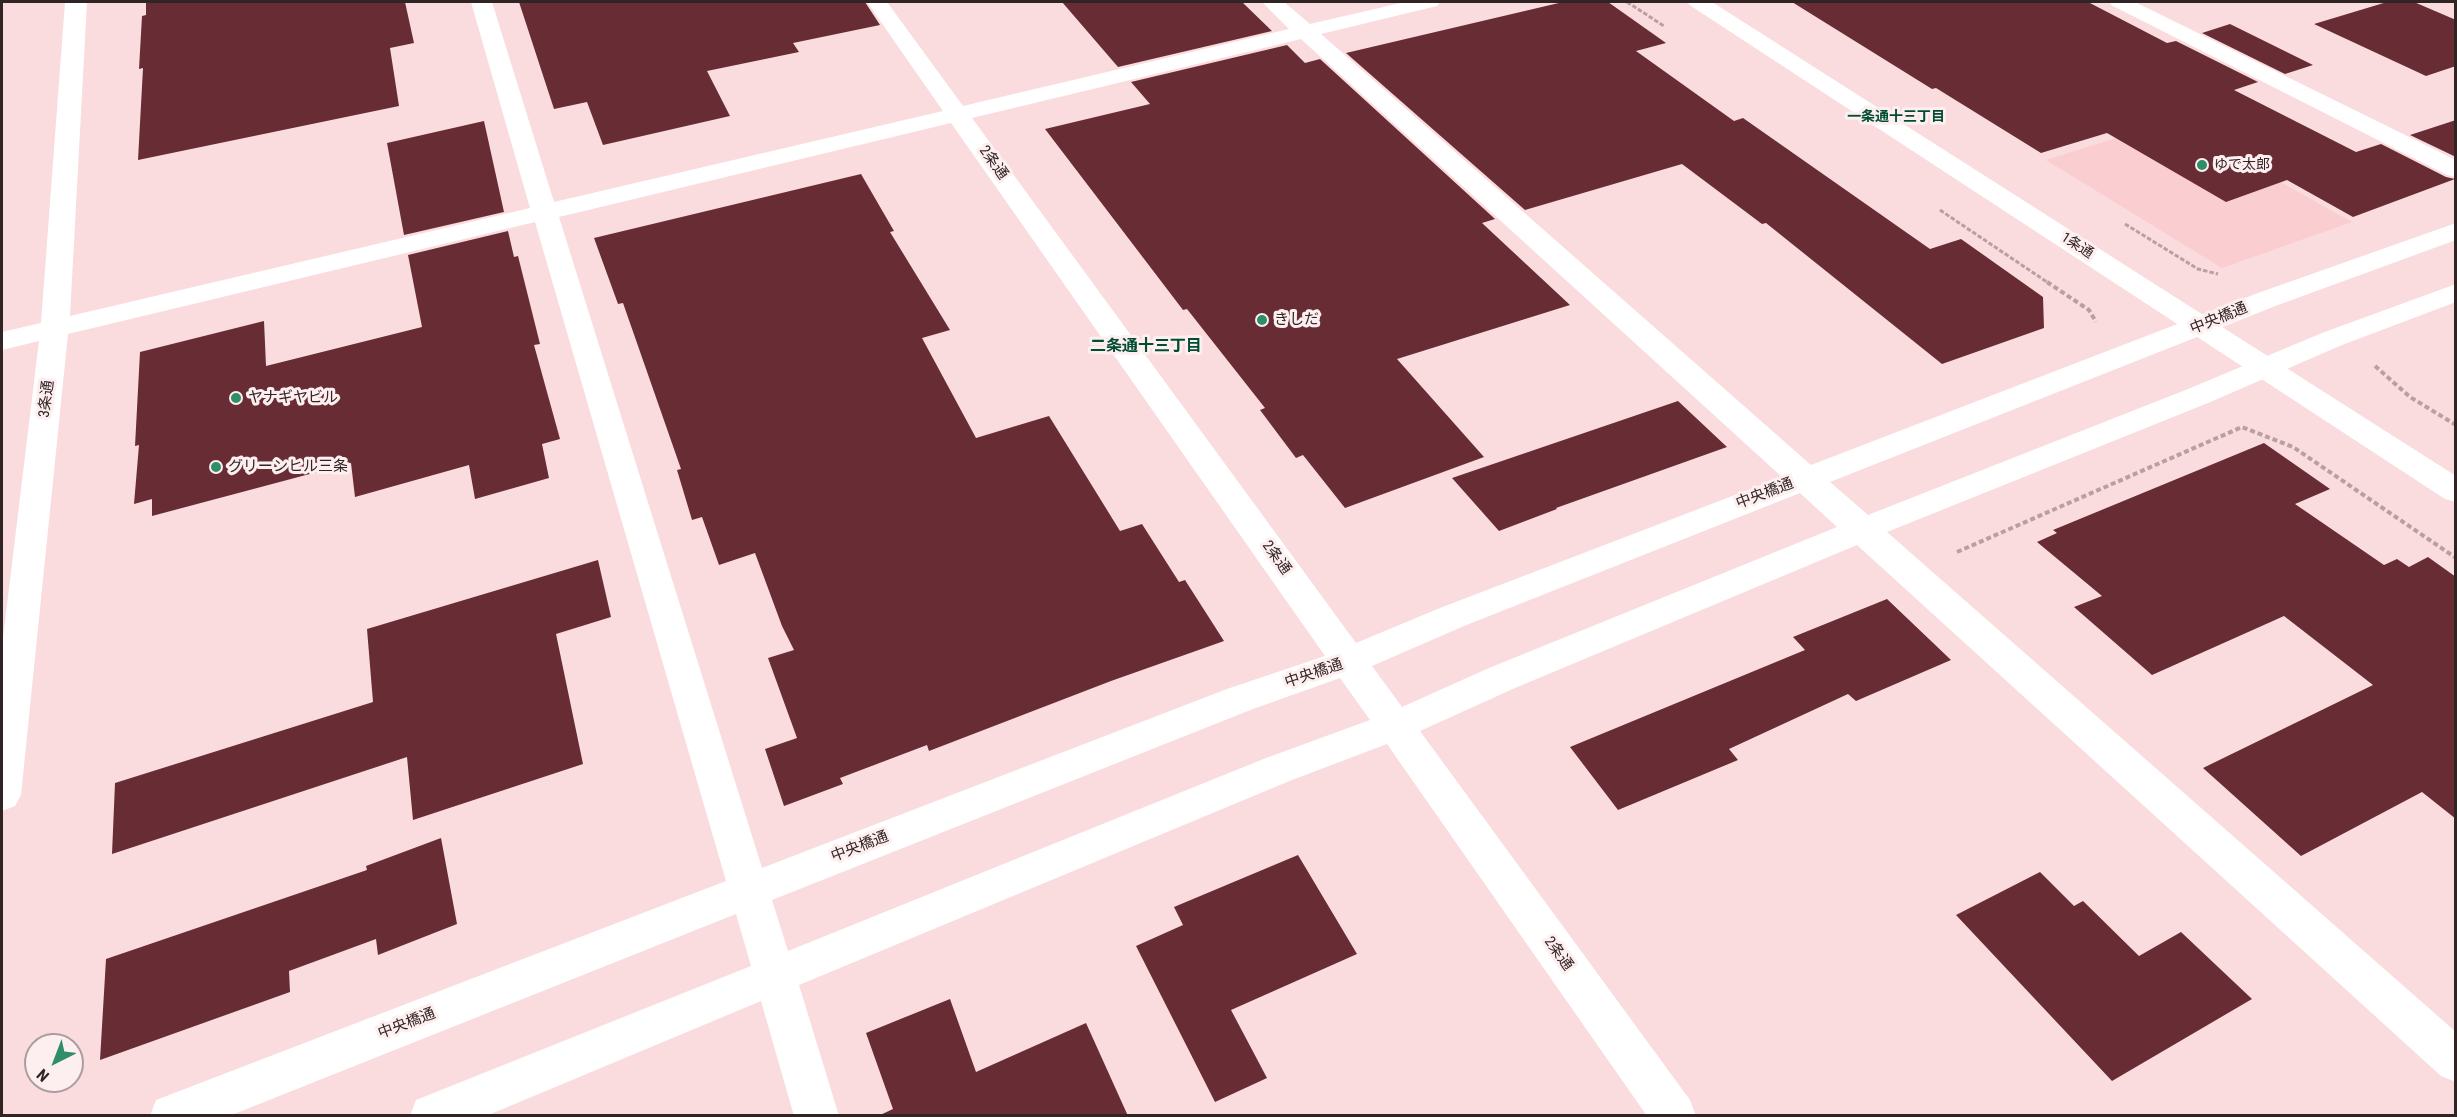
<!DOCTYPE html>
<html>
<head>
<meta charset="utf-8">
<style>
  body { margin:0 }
  #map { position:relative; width:2457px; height:1117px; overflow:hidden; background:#fadcde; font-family:"Roboto Condensed",sans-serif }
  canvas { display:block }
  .frame { position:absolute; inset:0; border:3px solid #312425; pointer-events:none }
  .north { position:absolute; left:24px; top:1033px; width:60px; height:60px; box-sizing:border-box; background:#fdeeef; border:2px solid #ab9d9e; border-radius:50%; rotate:222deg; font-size:16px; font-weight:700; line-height:24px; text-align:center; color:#312425 }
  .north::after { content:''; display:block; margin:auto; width:21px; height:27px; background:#2d8e67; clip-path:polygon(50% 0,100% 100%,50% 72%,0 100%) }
</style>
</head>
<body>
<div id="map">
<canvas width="2457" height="1117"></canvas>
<div class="frame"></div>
<div class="north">N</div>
</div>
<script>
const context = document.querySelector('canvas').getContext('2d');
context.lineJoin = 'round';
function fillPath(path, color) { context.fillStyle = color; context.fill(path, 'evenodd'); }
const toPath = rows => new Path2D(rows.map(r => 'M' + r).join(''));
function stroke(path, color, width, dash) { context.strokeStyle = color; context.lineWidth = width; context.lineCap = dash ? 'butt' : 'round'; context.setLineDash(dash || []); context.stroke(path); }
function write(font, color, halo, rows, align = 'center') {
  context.font = font + ' "Roboto Condensed","Noto Sans JP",sans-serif'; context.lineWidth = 6; context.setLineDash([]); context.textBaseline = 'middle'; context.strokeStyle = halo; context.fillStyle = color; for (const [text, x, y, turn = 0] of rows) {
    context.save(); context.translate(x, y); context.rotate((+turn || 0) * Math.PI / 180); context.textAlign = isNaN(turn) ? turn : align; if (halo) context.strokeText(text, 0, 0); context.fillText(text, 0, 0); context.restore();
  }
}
const built = toPath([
  [2171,121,2352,222,2222,268,2046,160]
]);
const building = toPath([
  [146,2,405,2,414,43,390,48,399,106,138,160,143,68,139,69,142,16,146,15],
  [519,2,865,2,880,25,793,43,799,52,707,71,730,116,603,145,587,102,554,109],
  [1062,2,1242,2,1272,31,1118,67],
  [1563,2,1608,2,1666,43,1636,51,1734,121,1743,118,1930,249,1961,239,2043,297,2044,328,1942,364,1766,223,1762,224,1682,164,1525,210,1346,53],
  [1792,2,2088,2,2167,43,2176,41,2258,82,2234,90,2356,152,2381,144,2446,177,2455,179,2353,217,2287,180,2226,202,2107,133,2041,153,1936,88,1932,89],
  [2387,2,2414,2,2456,20,2456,66,2426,76,2314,24],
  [2230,24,2313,65,2285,74,2202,33],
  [1287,45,1305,63,1320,59,1495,219,1482,223,1570,305,1397,359,1484,457,1345,508,1303,455,1296,458,1260,410,1265,408,1187,309,1183,310,1045,129,1150,104,1131,82],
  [2456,120,2456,157,2410,135],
  [484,121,504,212,404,235,387,143],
  [861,174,894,231,890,232,950,330,922,338,976,438,1049,416,1120,531,1142,524,1179,582,1185,580,1224,641,1111,681,929,751,927,745,840,778,843,784,784,806,765,749,797,738,768,658,794,650,782,626,755,553,719,565,702,517,692,520,677,470,681,469,623,303,618,304,594,238],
  [508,231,514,257,518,256,540,344,534,345,560,439,542,444,549,478,475,499,469,465,355,497,351,463,152,516,152,499,134,504,139,445,135,446,140,352,264,321,266,366,422,327,408,255],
  [1678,401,1727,447,1556,508,1557,509,1499,531,1452,478],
  [2264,443,2330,489,2295,504,2384,565,2397,559,2409,567,2428,557,2456,577,2456,819,2422,792,2301,856,2203,768,2373,685,2284,616,2152,675,2074,607,2102,596,2037,542,2057,533,2053,530],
  [598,560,611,617,556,634,583,764,413,820,407,757,112,854,115,783,373,702,367,629],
  [1887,599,1951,660,1856,701,1848,694,1729,749,1738,760,1618,810,1570,747,1805,650,1793,637],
  [441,838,457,924,378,955,376,939,289,971,290,992,100,1060,106,959,367,870,366,866],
  [1298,855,1357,954,1231,1010,1267,1078,1215,1102,1136,946,1183,925,1174,907],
  [2040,872,2074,906,2083,901,2139,956,2181,932,2252,999,2112,1081,1956,915],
  [950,999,976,1072,1086,1023,1128,1116,878,1116,893,1109,866,1033]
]);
const pathFar1 = toPath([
  [1627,2,1664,26],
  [1940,210,2050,284],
  [2125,224,2198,269,2218,274]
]);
const path = toPath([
  [2047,282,2089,310,2096,322],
  [2375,366,2410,397,2456,425],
  [1957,552,2242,427,2293,447,2456,558]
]);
const minor = toPath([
  [65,2,87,2,70,316,530,208,471,2,492,2,554,202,943,111,867,2,887,2,963,106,1289,29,1262,2,1284,2,1310,24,1405,2,1440,2,1437,6,1321,34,1811,465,2258,293,2456,223,2456,240,2278,305,1830,482,1868,515,2188,389,2322,333,2456,284,2456,302,2342,345,2208,403,1887,532,2456,1032,2456,1082,2441,1076,1857,545,1515,688,1420,731,1690,1100,1696,1116,1647,1116,1387,744,1292,780,799,985,839,1116,794,1116,761,1001,486,1116,410,1116,416,1100,751,966,736,914,229,1116,150,1116,156,1100,726,881,535,222,68,334,21,795,15,806,2,811,2,646,39,341,2,350,2,332,41,323,65,2],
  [1301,39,1782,477,1440,608,1356,643,972,118,1301,39],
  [951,123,1325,656,1227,689,762,868,559,217,951,123],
  [1800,493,1837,527,1489,668,1402,707,1372,666,1464,626,1800,493],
  [1340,678,1370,720,1266,758,788,951,772,900,1253,709,1340,678],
  [2109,2,2135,2,2456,160,2456,177,2447,175,2113,6,2109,2]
]);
const major = toPath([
  [1687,2,1712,2,2456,476,2456,502,2445,499,1691,6,1687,2]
]);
const markers = [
  [2202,165,6,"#2d8e67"],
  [1262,320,6,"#2d8e67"],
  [236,398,6,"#2d8e67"],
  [216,467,6,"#2d8e67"]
];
const farNeighbourhoodnames = [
  ["一条通十三丁目",1896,117]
];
const farPoinames = [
  ["ゆで太郎",2214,165]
];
const farStreetnames = [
  ["1条通",2077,246,33]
];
const streetNames = [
  ["2条通",993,163,54],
  ["中央橋通",2219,319,-22],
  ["3条通",47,399,-83],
  ["中央橋通",1765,494,-21],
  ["2条通",1276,558,54],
  ["中央橋通",1314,674,-19],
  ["中央橋通",860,847,-21],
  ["2条通",1558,954,54],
  ["中央橋通",407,1024,-21]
];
const poiNames = [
  ["きしだ",1274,320],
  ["ヤナギヤビル",248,398],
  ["グリーンヒル三条",228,467]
];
const neighbourhoodNames = [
  ["二条通十三丁目",1146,347]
];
fillPath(built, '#facdd0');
fillPath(building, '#682c35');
stroke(pathFar1, '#b8a0a1', 3, [4.5, 2]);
stroke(path, '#b8a0a1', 4, [5, 3]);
fillPath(minor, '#fff');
fillPath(major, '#fff');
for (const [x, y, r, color] of markers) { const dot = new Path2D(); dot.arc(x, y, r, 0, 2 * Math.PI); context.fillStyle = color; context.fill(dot); stroke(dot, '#fdeeef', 2); }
write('bold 14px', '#014d33', '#fdeeef', farNeighbourhoodnames);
write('14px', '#312425', '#fdeeef', farPoinames, 'left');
write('14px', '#312425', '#fdeeef', farStreetnames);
write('15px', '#312425', '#fdeeef', streetNames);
write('15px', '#312425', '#fdeeef', poiNames, 'left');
write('bold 16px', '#014d33', '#fdeeef', neighbourhoodNames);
</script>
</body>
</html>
